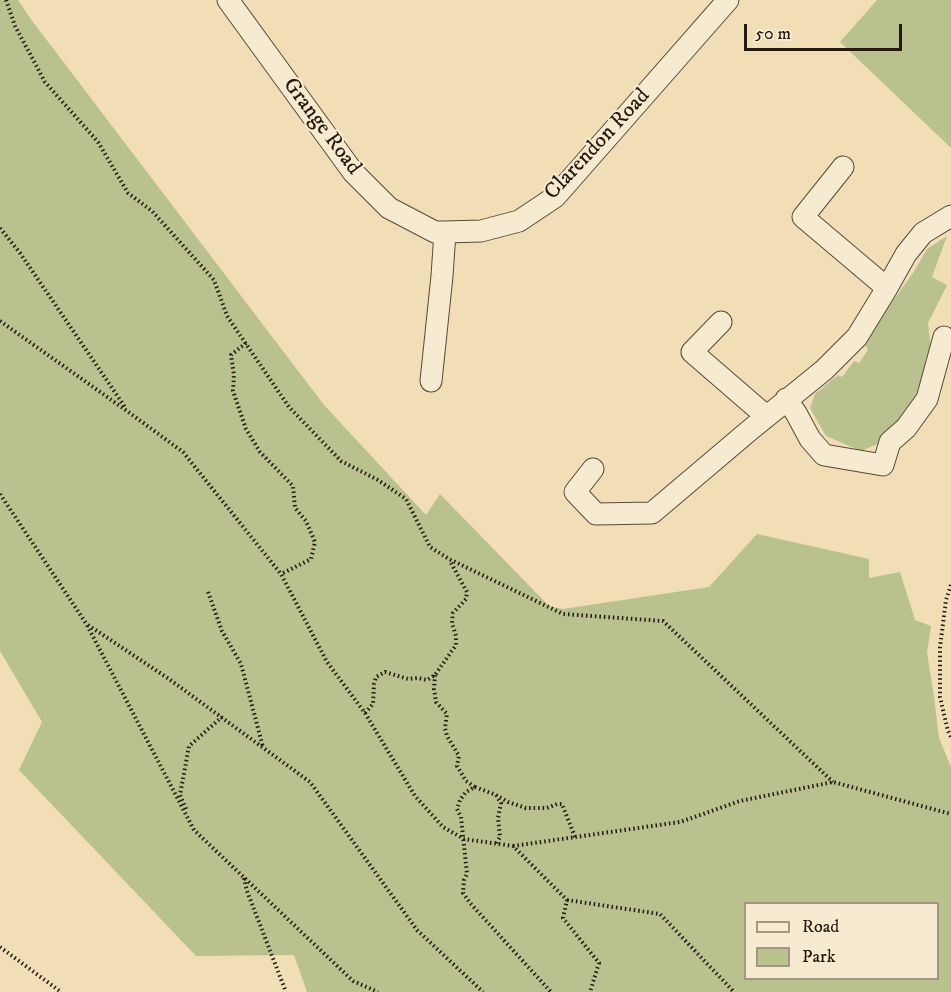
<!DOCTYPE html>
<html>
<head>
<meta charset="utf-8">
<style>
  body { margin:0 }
  #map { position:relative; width:951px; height:992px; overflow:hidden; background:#f1deb7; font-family:"IM FELL DW Pica",serif }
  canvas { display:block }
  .legend { position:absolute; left:744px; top:902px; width:195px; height:78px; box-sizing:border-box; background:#f6ead0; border:2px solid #a39682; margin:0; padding:8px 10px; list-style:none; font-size:18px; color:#26190d }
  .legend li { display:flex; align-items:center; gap:12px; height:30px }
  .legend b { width:30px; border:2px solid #a39682 }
  .scale { position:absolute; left:744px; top:24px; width:158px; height:27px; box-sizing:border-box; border:3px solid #26190d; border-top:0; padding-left:8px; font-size:18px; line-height:21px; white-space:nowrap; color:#26190d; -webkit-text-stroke:4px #f6ead0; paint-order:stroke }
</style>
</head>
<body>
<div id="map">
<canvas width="951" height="992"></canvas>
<ul class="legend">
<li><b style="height:8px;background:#f6ead0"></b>Road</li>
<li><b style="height:16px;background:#b9c18f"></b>Park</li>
</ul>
<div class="scale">50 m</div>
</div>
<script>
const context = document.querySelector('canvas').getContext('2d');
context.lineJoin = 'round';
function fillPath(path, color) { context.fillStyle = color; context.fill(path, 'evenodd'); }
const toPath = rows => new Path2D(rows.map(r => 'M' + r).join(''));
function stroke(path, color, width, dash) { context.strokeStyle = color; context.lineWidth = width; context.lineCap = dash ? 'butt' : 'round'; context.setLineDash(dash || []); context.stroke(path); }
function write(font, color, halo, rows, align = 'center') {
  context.font = font + ' "IM FELL DW Pica",serif'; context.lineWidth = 4.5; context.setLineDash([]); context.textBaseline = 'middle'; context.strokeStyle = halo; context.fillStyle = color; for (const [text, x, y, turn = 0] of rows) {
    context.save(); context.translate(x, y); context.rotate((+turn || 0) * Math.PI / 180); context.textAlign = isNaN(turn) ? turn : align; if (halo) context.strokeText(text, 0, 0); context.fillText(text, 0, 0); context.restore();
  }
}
const green = toPath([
  [0,0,18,0,30,18,324,405,426,515,440,494,549,606,563,609,709,587,757,534,869,559,869,578,900,572,915,620,931,626,927,653,934,696,939,738,951,767,951,992,307,992,294,955,196,956,19,770,42,722,0,651],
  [746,904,938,904,938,978,746,978],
  [877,0,951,0,951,148,840,42],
  [947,236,932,277,947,285,928,323,932,356,908,413,880,443,861,451,826,436,810,408,815,394,838,375,842,377,854,361,859,363,868,350,863,342,913,273,927,249]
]);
const path = toPath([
  [6,0,15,26,45,82,98,142,128,193,152,211,214,280,227,316,289,407,341,461,378,480,406,499,430,547,449,559,563,614,663,621,833,782],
  [0,228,20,253,125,407],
  [0,321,127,411,183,452,281,574,327,662,365,713,415,796,443,827,464,839,513,846,567,900,563,918,599,963,590,992],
  [246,343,231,355,234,375,233,391,246,429,260,452,293,486,295,508,306,521,315,542,311,559,281,574],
  [0,494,87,625,194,830,353,981,378,992],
  [951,585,946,600,940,647,940,697,948,731,951,737],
  [208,592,222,631,241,664,263,747],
  [88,625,169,679,310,782,417,930,483,992],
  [435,675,434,689,436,702,447,714,445,728,447,736,459,756,457,766,466,781,475,787,466,792,460,800,457,809,461,817,467,874,464,880,463,893,470,903,551,992],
  [365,713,373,704,374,684,376,677,385,672,408,679,418,678,427,680,435,675,456,645,456,636,452,623,453,613,466,599,467,592,450,561],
  [475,787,496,795,501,803,498,818,500,837,496,844],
  [496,795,508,802,526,808,547,808,557,804,562,804,575,837],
  [186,809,180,795,189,746,222,717],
  [513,846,680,822,740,801,833,782,951,814],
  [244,878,247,891,286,992],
  [567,900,660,914,734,992],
  [0,947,61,992]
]);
const minor = toPath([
  [228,0,353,172,389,208,435,232,445,232,481,231,519,221,555,197,728,0],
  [843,167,803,217,887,288],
  [721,322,692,352,766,416],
  [431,381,442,276,445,232],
  [786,399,796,413,810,439,824,455,883,465,890,442,906,428,927,399,944,337],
  [593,469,575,492,596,514,652,513,750,430,824,370,857,337,887,288,906,254,923,233,951,216]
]);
const streetNames = [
  ["Grange Road",321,127,53],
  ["Clarendon Road",598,145,-47]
];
fillPath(green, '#b9c18f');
stroke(minor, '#594a38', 23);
stroke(path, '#26190d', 4, [1.5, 3]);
stroke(minor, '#f6ead0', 21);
write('22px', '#26190d', '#f6ead0', streetNames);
</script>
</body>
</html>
